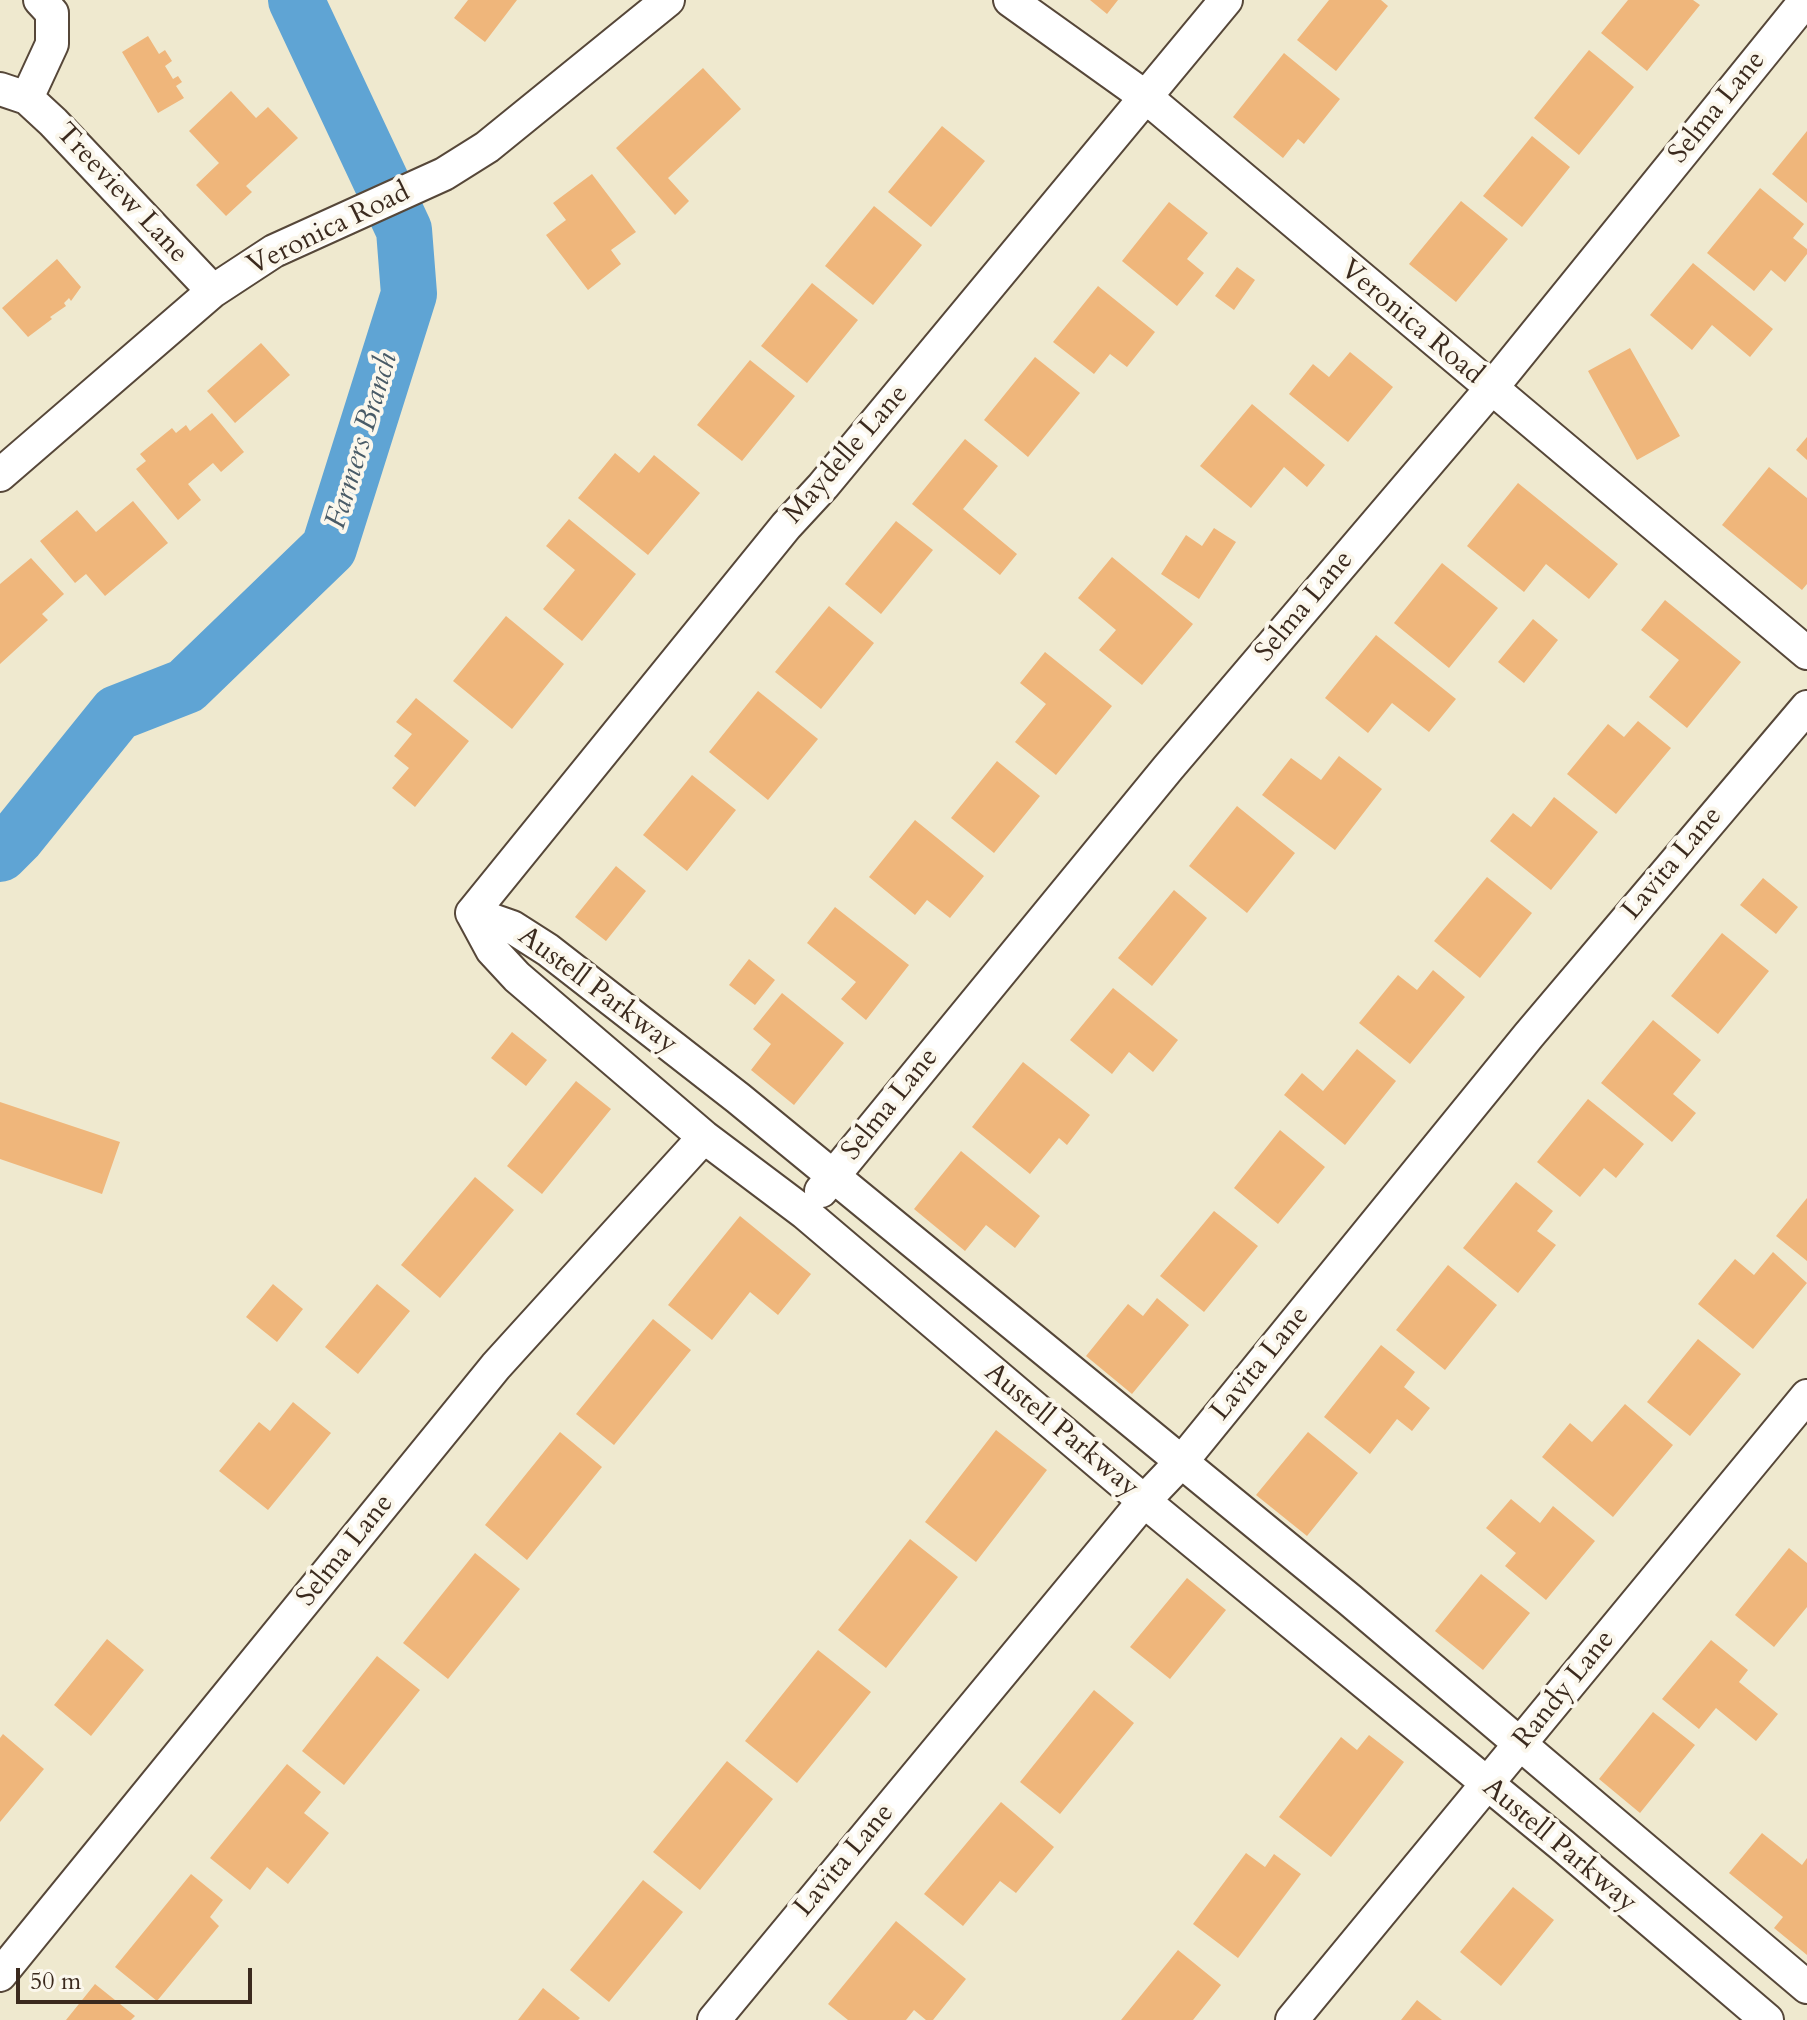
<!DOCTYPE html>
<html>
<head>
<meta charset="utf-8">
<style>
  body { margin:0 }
  #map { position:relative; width:1807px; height:2020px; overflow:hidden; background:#efe9cf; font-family:Cardo,serif }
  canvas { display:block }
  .scale { position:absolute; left:16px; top:1968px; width:236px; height:36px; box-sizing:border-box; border:4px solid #3b2a1e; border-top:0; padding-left:10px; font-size:24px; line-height:28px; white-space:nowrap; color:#3b2a1e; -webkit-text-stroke:6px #fbf7ec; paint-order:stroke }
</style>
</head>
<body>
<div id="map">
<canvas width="1807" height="2020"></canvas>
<div class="scale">50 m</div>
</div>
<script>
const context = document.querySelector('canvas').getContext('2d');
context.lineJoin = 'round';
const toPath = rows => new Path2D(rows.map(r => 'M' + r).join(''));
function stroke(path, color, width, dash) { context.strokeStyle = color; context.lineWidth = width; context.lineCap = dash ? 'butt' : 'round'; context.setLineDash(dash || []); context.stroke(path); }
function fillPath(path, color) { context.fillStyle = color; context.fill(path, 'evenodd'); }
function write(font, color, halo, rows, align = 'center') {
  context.font = font + ' Cardo,serif'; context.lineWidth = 8; context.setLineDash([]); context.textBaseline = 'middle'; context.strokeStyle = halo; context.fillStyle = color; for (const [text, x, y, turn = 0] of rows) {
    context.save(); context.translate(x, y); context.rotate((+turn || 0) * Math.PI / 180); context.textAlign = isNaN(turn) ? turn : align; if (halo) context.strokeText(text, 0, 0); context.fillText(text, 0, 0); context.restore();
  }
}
const river = toPath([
  [0,854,17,837,117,713,186,686,329,548,409,294,404,230,296,0]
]);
const building = toPath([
  [468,0,517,0,485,42,454,18],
  [1090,0,1118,0,1107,14],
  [1329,0,1381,0,1388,6,1336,71,1297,40],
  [1628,0,1693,0,1700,5,1647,71,1601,33],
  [148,36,159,54,165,50,172,61,165,66,173,79,178,76,182,82,176,86,184,98,158,113,122,52],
  [1589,50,1634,87,1579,155,1534,118],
  [1284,53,1340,99,1304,144,1298,139,1283,158,1233,117],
  [703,68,741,109,668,178,689,201,675,215,616,148],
  [231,91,256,118,268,107,298,138,246,186,252,192,226,216,196,185,219,163,189,131],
  [942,126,985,161,931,227,888,192],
  [1807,131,1807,203,1772,174],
  [1532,136,1570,167,1522,227,1483,196],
  [592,174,636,232,611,250,621,264,588,290,546,235,566,220,553,203],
  [1760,188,1804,224,1793,238,1807,249,1807,254,1785,282,1771,270,1754,291,1707,253],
  [1461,201,1508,239,1456,302,1409,264],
  [1169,202,1208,233,1187,259,1204,273,1177,306,1122,261],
  [874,206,922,245,873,305,825,266],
  [57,259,81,287,71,301,69,298,64,303,66,306,50,317,52,319,28,337,2,308],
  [1693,263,1773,329,1750,357,1712,325,1692,350,1650,315],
  [1237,267,1255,280,1234,310,1215,296],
  [812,283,858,320,807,383,761,346],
  [1098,286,1155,332,1127,367,1110,354,1094,374,1053,342],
  [261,343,290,375,235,423,207,391],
  [1630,348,1680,436,1637,460,1588,371],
  [1350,352,1393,387,1348,442,1289,394,1313,364,1329,377],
  [1035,357,1080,393,1028,457,984,420],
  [750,360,795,396,742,461,697,425],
  [1252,404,1325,465,1307,487,1284,467,1251,508,1200,466],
  [212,413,244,452,221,472,213,463,188,484,201,500,178,520,136,469,146,461,140,454,172,428,176,433,186,425,190,431],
  [1807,437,1807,460,1796,450],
  [965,439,998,466,963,509,1017,554,1000,575,912,504],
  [615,453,639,473,654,455,700,493,648,555,578,498],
  [1769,467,1807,498,1807,584,1802,590,1722,525],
  [1518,483,1618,564,1589,599,1546,564,1524,592,1467,546],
  [133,501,168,543,105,596,86,574,75,583,40,541,77,510,96,532],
  [569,519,636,574,582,641,543,609,575,570,546,546],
  [896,521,933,550,881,614,845,584],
  [1214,528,1236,542,1199,599,1161,574,1186,535,1202,546],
  [1112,557,1193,624,1142,685,1099,650,1116,630,1078,598],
  [31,558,64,594,42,614,48,620,0,664,0,584],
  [1442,563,1498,608,1449,668,1394,623],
  [1665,600,1741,662,1687,728,1649,697,1679,660,1641,630],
  [829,606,874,643,821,709,775,672],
  [506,616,564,664,512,729,453,681],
  [1533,619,1558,640,1524,683,1498,662],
  [1376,635,1456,699,1429,732,1392,703,1368,733,1325,698],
  [1045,652,1112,706,1056,775,1015,742,1046,704,1020,683],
  [758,691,818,739,768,800,709,752],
  [416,698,469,741,415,807,392,788,409,768,394,756,412,734,396,722],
  [1638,721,1671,748,1616,814,1567,774,1608,724,1624,737],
  [1339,756,1382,789,1335,850,1262,795,1291,758,1321,780],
  [997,761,1040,796,994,853,951,818],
  [692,775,736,810,687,871,643,835],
  [1554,797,1598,832,1551,890,1490,841,1513,813,1531,827],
  [1237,806,1295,853,1247,913,1189,866],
  [915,820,984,876,950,918,927,900,915,915,869,877],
  [616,866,646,891,606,941,575,917],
  [1487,877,1532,913,1480,978,1434,941],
  [1763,878,1798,907,1776,934,1740,905],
  [1174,890,1207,918,1152,986,1118,958],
  [835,907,909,965,866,1020,841,999,856,982,807,943],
  [1722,933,1769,971,1718,1034,1671,996],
  [749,959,775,980,755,1005,729,985],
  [1433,970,1465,997,1410,1064,1359,1023,1398,975,1417,990],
  [1113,988,1178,1040,1153,1072,1129,1052,1112,1074,1070,1040],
  [782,993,844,1043,794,1105,751,1070,771,1044,753,1029],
  [1653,1020,1701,1060,1673,1094,1696,1113,1672,1142,1601,1083],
  [512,1032,547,1060,526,1086,491,1058],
  [1357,1049,1396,1081,1345,1145,1284,1095,1302,1073,1323,1091],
  [1023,1062,1090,1115,1067,1145,1059,1138,1030,1174,972,1127],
  [576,1081,611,1109,542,1194,507,1166],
  [1588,1099,1644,1144,1616,1178,1604,1168,1580,1197,1537,1162],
  [0,1102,120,1142,102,1194,0,1159],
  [1280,1130,1325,1167,1278,1224,1234,1188],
  [961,1151,1040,1216,1015,1248,986,1225,965,1251,914,1209],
  [475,1177,514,1210,440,1298,401,1265],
  [1516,1182,1553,1211,1537,1231,1556,1245,1518,1293,1463,1248],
  [1807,1198,1807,1261,1776,1236],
  [1214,1211,1258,1246,1204,1312,1160,1276],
  [740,1216,811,1274,778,1315,750,1292,712,1340,668,1305],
  [1773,1252,1807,1283,1753,1349,1698,1304,1735,1259,1754,1275],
  [1448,1265,1497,1305,1445,1370,1396,1330],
  [273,1284,303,1309,277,1342,246,1317],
  [377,1284,410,1311,358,1374,325,1347],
  [1157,1298,1189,1325,1132,1394,1086,1356,1128,1304,1143,1316],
  [653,1319,691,1350,614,1445,576,1414],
  [1698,1339,1741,1374,1690,1436,1647,1402],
  [1381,1345,1415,1372,1404,1387,1430,1408,1412,1431,1397,1419,1370,1454,1324,1417],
  [293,1402,331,1433,268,1510,219,1471,259,1422,270,1431],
  [1625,1404,1673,1445,1613,1517,1542,1457,1570,1423,1592,1442],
  [996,1430,1047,1470,976,1562,925,1522],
  [560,1432,602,1467,527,1560,485,1525],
  [1308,1432,1358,1473,1307,1536,1256,1495],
  [1511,1499,1540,1523,1553,1506,1595,1541,1546,1600,1505,1566,1516,1553,1486,1528],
  [910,1539,958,1577,886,1668,838,1630],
  [1789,1548,1807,1563,1807,1607,1774,1647,1735,1615],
  [475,1553,520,1589,448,1679,403,1643],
  [1481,1574,1530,1613,1483,1670,1435,1631],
  [1187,1578,1226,1610,1170,1679,1130,1647],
  [107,1639,144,1670,91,1736,54,1705],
  [1711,1640,1748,1670,1739,1682,1778,1714,1756,1741,1716,1708,1699,1729,1662,1699],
  [818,1650,871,1692,797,1783,745,1741],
  [377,1656,420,1690,344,1785,302,1751],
  [1094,1690,1134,1723,1060,1814,1020,1782],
  [1653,1712,1695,1745,1640,1813,1599,1779],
  [3,1734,44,1769,0,1822,0,1738],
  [1369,1735,1404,1762,1331,1857,1279,1817,1341,1737,1357,1750],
  [727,1761,773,1799,700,1890,653,1852],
  [287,1764,321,1792,304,1813,329,1833,288,1884,267,1867,250,1890,210,1858],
  [1001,1802,1054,1847,1016,1893,1000,1881,963,1926,924,1894],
  [1762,1833,1802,1865,1807,1858,1807,1955,1774,1928,1783,1917,1729,1873],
  [1246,1853,1265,1867,1274,1854,1301,1874,1238,1958,1193,1924],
  [191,1874,223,1900,210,1917,219,1926,157,2001,115,1967],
  [643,1880,683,1912,609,2002,570,1970],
  [1513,1887,1554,1920,1501,1986,1460,1952],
  [896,1921,966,1979,933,2020,926,2020,914,2010,906,2020,848,2020,828,2004],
  [1178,1950,1221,1985,1193,2020,1121,2020],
  [95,1984,135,2016,131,2020,66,2020],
  [543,1988,580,2018,578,2020,518,2020],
  [1417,2000,1442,2020,1401,2020]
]);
const minor = toPath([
  [1010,0,1147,98,1807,653],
  [0,89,27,98,53,122,213,291],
  [27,98,52,44,52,13,40,0],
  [0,475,213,291,274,251,444,174,487,147,668,0],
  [472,913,512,927,548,950,738,1098,1350,1600,1807,1987],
  [472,913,492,950,517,977,704,1137,805,1213,1144,1501,1562,1845,1767,2020],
  [472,913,786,526,823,486,1226,0],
  [821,1191,1168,768,1490,390,1806,0],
  [0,1975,496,1366,704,1137],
  [714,2020,1144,1501,1183,1460,1529,1035,1807,707],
  [1292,2020,1807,1396]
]);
const streetNames = [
  ["Selma Lane",1718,108,-51],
  ["Treeview Lane",121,194,47],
  ["Veronica Road",329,230,-26],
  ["Veronica Road",1411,323,40],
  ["Maydelle Lane",847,455,-49],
  ["Selma Lane",1305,607,-50],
  ["Lavita Lane",1673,864,-50],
  ["Austell Parkway",597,991,37],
  ["Selma Lane",891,1105,-51],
  ["Lavita Lane",1261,1364,-51],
  ["Austell Parkway",1061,1431,40],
  ["Selma Lane",346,1551,-51],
  ["Randy Lane",1565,1690,-51],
  ["Austell Parkway",1559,1846,40],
  ["Lavita Lane",845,1861,-50]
];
const waterNames = [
  ["Farmers Branch",363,441,-73]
];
stroke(river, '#5fa4d4', 56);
fillPath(building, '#efb67b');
stroke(minor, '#564739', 36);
stroke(minor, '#fff', 32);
write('28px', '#3b2a1e', '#fbf7ec', streetNames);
write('italic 30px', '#495b67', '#fbf7ec', waterNames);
</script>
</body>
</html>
